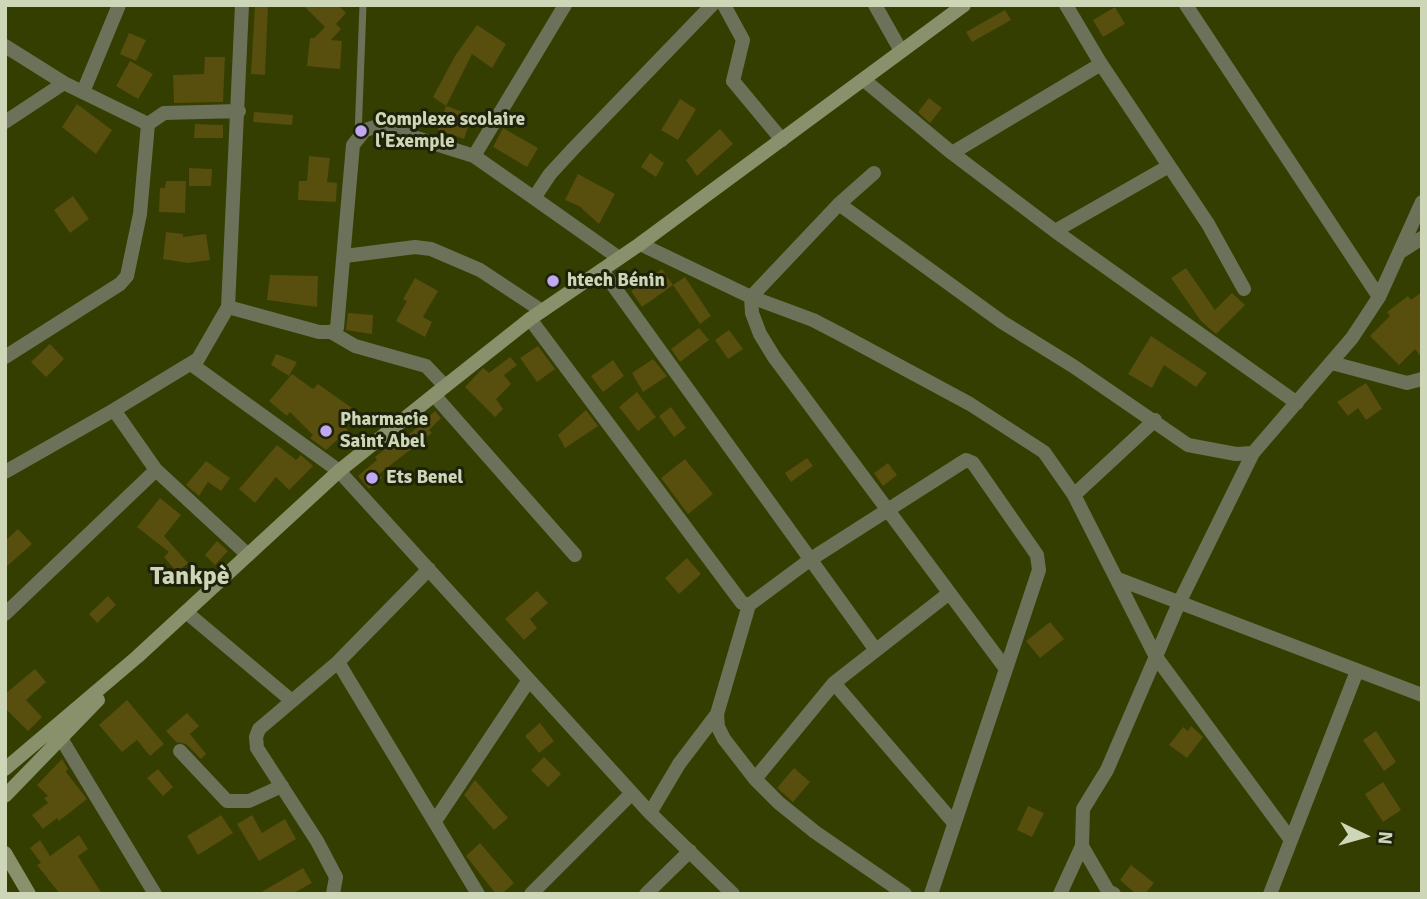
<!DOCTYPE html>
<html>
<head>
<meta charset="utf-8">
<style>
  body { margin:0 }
  #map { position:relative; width:1427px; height:899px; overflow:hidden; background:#343e00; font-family:Signika,sans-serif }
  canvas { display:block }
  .frame { position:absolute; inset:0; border:7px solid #ced6b8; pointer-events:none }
  .north { position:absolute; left:1329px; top:801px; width:70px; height:70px; -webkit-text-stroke:5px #1e220b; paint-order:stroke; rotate:95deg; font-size:19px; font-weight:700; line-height:28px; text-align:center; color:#ced6b8 }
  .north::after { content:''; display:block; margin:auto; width:24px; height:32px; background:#ced6b8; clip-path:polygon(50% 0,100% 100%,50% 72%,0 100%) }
</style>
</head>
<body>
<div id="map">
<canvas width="1427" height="899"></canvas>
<div class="frame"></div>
<div class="north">N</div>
</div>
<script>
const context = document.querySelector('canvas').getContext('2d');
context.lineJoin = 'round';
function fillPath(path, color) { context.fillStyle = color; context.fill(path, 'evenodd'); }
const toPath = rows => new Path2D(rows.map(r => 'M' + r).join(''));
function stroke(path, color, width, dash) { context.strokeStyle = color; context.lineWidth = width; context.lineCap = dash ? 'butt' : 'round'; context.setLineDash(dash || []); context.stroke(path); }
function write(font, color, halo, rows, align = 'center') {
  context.font = font + ' Signika,sans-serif'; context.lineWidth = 6; context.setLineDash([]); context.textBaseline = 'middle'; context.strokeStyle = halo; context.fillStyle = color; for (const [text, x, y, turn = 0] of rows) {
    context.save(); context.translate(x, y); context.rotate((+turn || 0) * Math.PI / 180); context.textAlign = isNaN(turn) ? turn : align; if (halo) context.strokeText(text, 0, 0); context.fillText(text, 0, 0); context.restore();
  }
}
const building = toPath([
  [255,5,268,5,265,75,251,74],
  [303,5,338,5,346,13,336,24,341,29,331,40,342,41,340,69,307,66,310,38,314,38,325,27],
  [1115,7,1125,24,1103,37,1093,20],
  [1005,10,1011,20,972,42,966,32],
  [477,25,506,44,492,68,472,54,446,106,433,97,455,56],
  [129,33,146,40,136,61,120,54],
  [205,57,225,57,223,102,174,103,173,75,204,74],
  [130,61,153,74,138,99,116,86],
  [929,98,942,108,930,123,918,112],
  [680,99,696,109,678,140,661,130],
  [77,104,112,130,96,154,62,127],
  [446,106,472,115,464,139,438,130],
  [254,112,293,115,292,125,253,122],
  [195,124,223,125,223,138,194,138],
  [503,128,538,148,527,167,493,147],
  [720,129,733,144,697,176,686,160],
  [650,153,664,163,656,177,641,167],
  [309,156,330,158,327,182,337,183,336,202,298,200,299,181,307,181],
  [189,168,212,169,211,186,189,186],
  [578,174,615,194,599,224,579,206,565,200],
  [166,181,186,181,185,213,159,212,160,188,165,188],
  [73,196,89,219,70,233,54,210],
  [166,232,183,234,183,237,206,234,210,260,188,263,163,259],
  [1186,268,1215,310,1232,293,1245,305,1216,334,1201,321,1171,278],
  [662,269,673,285,642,307,631,291],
  [270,275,318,276,317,307,267,300],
  [685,277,711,316,700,324,673,285],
  [415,278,438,291,423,317,432,322,425,337,396,321,407,301,403,299],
  [1422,292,1422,358,1415,349,1399,365,1370,336,1390,316,1387,312,1408,296,1411,300],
  [348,313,373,315,372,334,346,330],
  [699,328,709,340,680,362,671,349],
  [729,330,743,349,728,359,715,340],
  [1151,336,1207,373,1196,387,1164,365,1152,388,1128,374],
  [50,344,64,359,46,377,31,362],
  [538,346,555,369,537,382,520,358],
  [276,354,297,362,289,376,271,365],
  [510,357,517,365,504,375,511,384,496,399,503,409,495,417,465,387,483,368,489,373],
  [653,359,667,376,643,392,632,373],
  [613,360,624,376,603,392,591,376],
  [292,374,313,389,318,384,352,408,341,423,348,430,326,450,310,438,313,435,290,412,287,416,269,401],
  [1366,383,1382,409,1366,420,1358,408,1348,416,1337,402],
  [637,392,656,417,638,431,619,407],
  [671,407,686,428,674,437,659,416],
  [586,410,598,426,565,448,558,435],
  [435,411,441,418,429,430,432,433,379,474,382,478,369,489,358,476,377,460,375,457,402,435,405,438],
  [277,445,296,460,301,455,313,466,289,490,276,477,255,503,239,489],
  [807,458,813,466,791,482,785,473],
  [685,459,713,494,688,514,661,478],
  [206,461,230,478,221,491,208,482,199,496,186,485],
  [888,463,897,475,883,486,874,473],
  [160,498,181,515,164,536,188,563,177,572,164,557,169,552,137,527],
  [18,529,32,544,5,568,5,541],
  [217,541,228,551,215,565,205,555],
  [687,558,701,574,679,594,665,578],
  [537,591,548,603,530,619,537,628,524,640,505,619],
  [108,596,116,605,97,623,89,614],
  [1050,622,1064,639,1040,658,1026,641],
  [35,669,46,682,26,700,42,717,28,731,5,708,5,694],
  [127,700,164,744,150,756,137,740,122,752,99,725],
  [187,713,199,726,190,734,206,754,201,759,186,744,176,742,166,731],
  [540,723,554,741,539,753,525,736],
  [1191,726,1203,737,1187,758,1169,745,1183,727,1188,731],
  [1376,731,1396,762,1384,771,1363,740],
  [544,757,561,774,548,787,531,770],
  [62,759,68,769,66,772,87,799,59,821,57,818,43,829,32,815,48,803,44,798,48,796,37,785],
  [794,768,810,782,793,802,777,788],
  [158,769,173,787,163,796,147,778],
  [475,780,508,818,494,830,464,795],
  [1383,782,1401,810,1383,822,1365,794],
  [1028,806,1044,813,1032,837,1017,830],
  [221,815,233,833,198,855,187,836],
  [252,815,262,833,285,819,296,839,259,861,237,824],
  [79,835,88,849,78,856,102,894,60,894,37,865,41,863,30,848,40,840,50,856],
  [480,843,514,883,502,894,496,894,466,856],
  [1131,865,1154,883,1145,894,1136,894,1120,880],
  [303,868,312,883,292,894,258,894]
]);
const lane = toPath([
  [358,136,363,5]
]);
const street = toPath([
  [724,5,743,40,733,81,782,140],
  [875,5,901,51],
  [1066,5,1101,64,1208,224,1244,289],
  [1186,5,1379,297],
  [5,46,64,83,148,124,164,113,239,111],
  [864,80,952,153,1055,231,1297,403],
  [83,92,119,5],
  [5,122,64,83],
  [952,153,1101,64],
  [874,173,839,204,751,297,752,313,760,334,774,357,1006,669],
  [534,198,474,156,565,5],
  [839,204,1002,322,1073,366,1188,445,1236,454,1253,453,1352,338,1379,297,1422,202],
  [1055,231,1169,166],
  [640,244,751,297,813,320,840,334,970,404,1044,452,1074,495,1156,657,1291,840],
  [1400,252,1422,238],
  [345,256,415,247,431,249,480,270,542,311],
  [619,258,534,198,550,174,574,148,712,5],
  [602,270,875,649],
  [228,307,319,332,331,332,337,328,353,145,365,130,375,127,388,129,474,156],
  [530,319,742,603,749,605],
  [331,332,355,346,426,366,445,386],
  [5,357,120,284,127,276,140,214,148,124],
  [1332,363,1407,383,1422,379],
  [191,364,339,471,650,813,733,894],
  [434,395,575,555],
  [114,410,198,359,228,307,242,5],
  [5,472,114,410,156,470,248,555],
  [1074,495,1155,420],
  [1118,579,1422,695],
  [186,612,292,701],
  [5,614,156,470],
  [338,662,478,894],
  [834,683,954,823],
  [62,740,155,894],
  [180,751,227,801,249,801,282,786],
  [755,779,834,683,948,594],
  [650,813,679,764,717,714],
  [435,821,529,680],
  [1082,846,1108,891,1114,894],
  [333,894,336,877,317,841,257,748,256,737,259,729,338,662,429,569],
  [531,894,632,793],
  [646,894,690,851],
  [905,894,815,832,779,803,755,779,724,739,718,727,717,714,749,605,811,559,966,460,973,463,1037,555,1039,570,931,894],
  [1060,894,1082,846,1083,809,1107,770,1179,603,1253,453],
  [1270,894,1357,671]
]);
const secondary = toPath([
  [5,769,137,657,339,471,434,395,530,319,640,244,964,5],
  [5,796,98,700],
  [5,853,29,894]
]);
const markers = [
  [361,131,7,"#c1a8f3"],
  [553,281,7,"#c1a8f3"],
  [326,431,7,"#c1a8f3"],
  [372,478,7,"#c1a8f3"]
];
const poiNames = [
  ["Complexe scolaire",375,120],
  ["l'Exemple",375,142],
  ["htech Bénin",567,281],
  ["Pharmacie",340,420],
  ["Saint Abel",340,442],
  ["Ets Benel",386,478]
];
const districtNames = [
  ["Tankpè",190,577]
];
fillPath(building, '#584e0e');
stroke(lane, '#6c725a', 7);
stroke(street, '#6c725a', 14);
stroke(secondary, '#88916b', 14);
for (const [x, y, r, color] of markers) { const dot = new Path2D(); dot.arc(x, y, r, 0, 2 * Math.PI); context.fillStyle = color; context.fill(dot); stroke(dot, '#1e220b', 2.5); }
write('bold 19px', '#ced6b8', '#1e220b', poiNames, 'left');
write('bold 26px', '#ced6b8', '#1e220b', districtNames);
</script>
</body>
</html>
